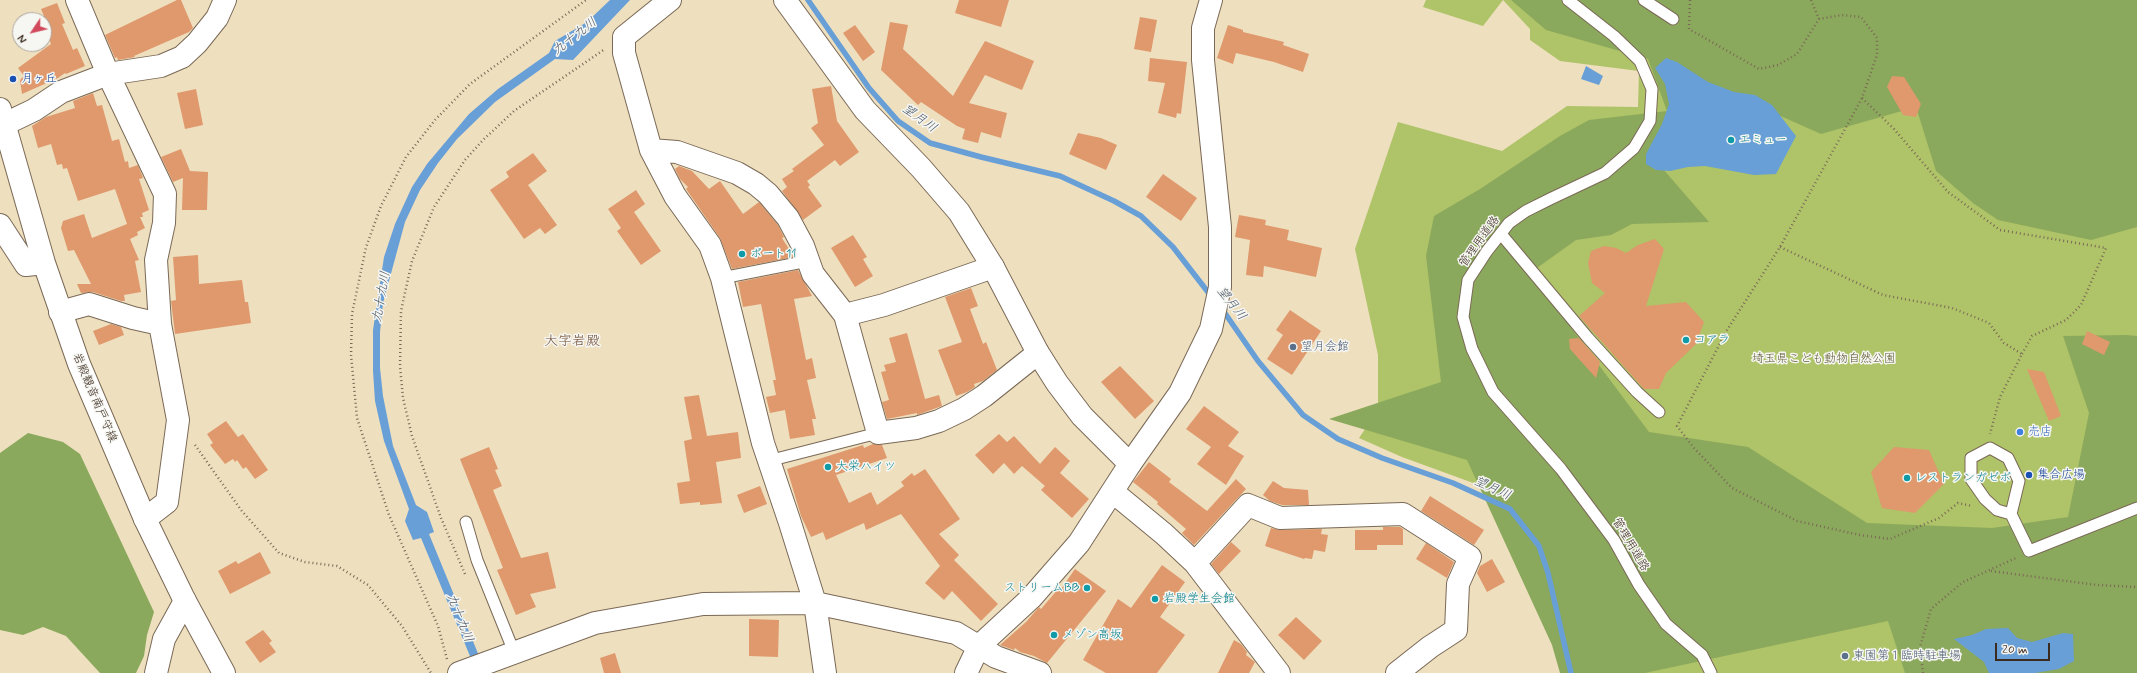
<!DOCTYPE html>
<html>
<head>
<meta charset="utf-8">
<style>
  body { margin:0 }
  #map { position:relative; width:2137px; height:673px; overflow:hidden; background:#eedfbf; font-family:Mynerve,sans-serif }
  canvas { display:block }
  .north { position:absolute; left:12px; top:12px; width:40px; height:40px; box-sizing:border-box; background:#f6f6f2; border:1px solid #aba49d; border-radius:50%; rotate:235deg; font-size:11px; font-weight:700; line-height:16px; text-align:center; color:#3b2a1e }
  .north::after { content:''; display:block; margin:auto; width:14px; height:18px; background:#d1495b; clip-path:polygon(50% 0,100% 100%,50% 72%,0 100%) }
  .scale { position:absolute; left:1995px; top:643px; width:55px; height:18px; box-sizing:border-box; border:2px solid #3b2a1e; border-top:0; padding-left:5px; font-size:12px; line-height:14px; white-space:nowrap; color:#3b2a1e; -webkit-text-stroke:3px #f6f6f2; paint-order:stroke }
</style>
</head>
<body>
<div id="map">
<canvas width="2137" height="673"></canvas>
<div class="north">N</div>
<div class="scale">20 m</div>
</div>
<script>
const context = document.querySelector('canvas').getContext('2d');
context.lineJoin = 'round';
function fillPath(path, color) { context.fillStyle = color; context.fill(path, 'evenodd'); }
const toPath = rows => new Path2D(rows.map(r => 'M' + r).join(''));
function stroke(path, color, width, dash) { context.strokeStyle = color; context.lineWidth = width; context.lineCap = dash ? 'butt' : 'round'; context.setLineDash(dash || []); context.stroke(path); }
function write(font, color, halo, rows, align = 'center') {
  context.font = font + ' Mynerve,"Klee One",sans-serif'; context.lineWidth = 3; context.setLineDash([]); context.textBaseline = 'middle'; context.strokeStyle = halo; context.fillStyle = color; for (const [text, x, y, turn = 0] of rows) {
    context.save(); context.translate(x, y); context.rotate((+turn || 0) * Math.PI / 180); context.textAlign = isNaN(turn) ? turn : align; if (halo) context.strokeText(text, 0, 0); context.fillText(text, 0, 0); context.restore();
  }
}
const green = toPath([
  [1426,0,2137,0,2137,673,1601,673,1554,526,1476,484,1402,457,1359,438,1378,410,1378,355,1355,249,1398,122,1502,151,1567,106,1638,107,1639,71,1560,61,1530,40,1530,29,1503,0,1483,26,1423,7]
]);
const forest = toPath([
  [1511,0,2137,0,2137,227,2091,240,1998,220,1973,203,1936,171,1916,107,1821,134,1693,77,1663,169,1709,222,1632,224,1611,235,1576,240,1530,273,1649,432,1748,447,1867,523,1992,528,2068,517,2089,413,2063,336,2126,335,2137,336,2137,673,1905,673,1888,621,1645,673,1560,673,1552,645,1467,460,1329,419,1441,382,1426,256,1434,216,1480,189,1560,136,1589,120,1667,111,1648,59,1546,30],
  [28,433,63,442,80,454,154,612,147,635,144,656,136,673,100,673,66,636,43,627,23,635,0,630,0,453]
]);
const water = toPath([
  [610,0,630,0,573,60,555,59,495,102,457,139,438,163,420,190,405,222,383,303,380,332,380,368,383,396,393,446,416,505,427,512,434,532,429,534,486,673,477,673,421,538,413,540,405,521,409,509,384,441,375,401,373,371,373,330,384,257,395,224,412,187,427,164,469,114,498,89,549,53,555,41,587,22],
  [1666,58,1677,62,1708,82,1734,92,1755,95,1772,105,1796,136,1776,174,1754,175,1705,166,1688,167,1670,171,1656,170,1646,164,1646,154,1662,124,1669,104,1665,84,1655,68],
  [1586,66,1603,76,1599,85,1581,79],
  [2008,628,2017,638,2032,642,2063,633,2073,634,2074,661,2059,669,2035,673,1989,673,1984,662,1954,639,1972,635,1986,629]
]);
const stream = toPath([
  [808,0,869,88,898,121,930,143,981,157,1060,176,1114,201,1141,216,1173,247,1211,296],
  [1222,309,1258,361,1303,415,1338,439,1382,458,1453,483,1510,509,1539,546,1548,573,1571,673]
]);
const building = toPath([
  [177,0,181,0,193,28,189,32,134,56,135,57,118,60,117,57,115,58,105,35],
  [959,0,1009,0,1001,27,955,13],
  [57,3,65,23,62,24,73,50,77,48,85,66,66,74,65,73,58,78,22,94,20,80,24,76,18,68,51,44,44,26,44,16,41,9],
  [1140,17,1157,20,1151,52,1134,49],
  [890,22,908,25,903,49,953,96,985,41,1034,61,1022,90,985,75,969,103,1007,113,1001,138,981,132,978,143,962,139,965,129,957,126,921,102,918,105,881,70],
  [855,25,875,52,863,61,843,33],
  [1228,25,1243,30,1243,32,1284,42,1283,45,1309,54,1303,72,1274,62,1236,53,1233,64,1217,58],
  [1150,58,1187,62,1181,114,1177,113,1176,118,1158,113,1165,83,1148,81],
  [1892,76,1904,77,1921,104,1916,117,1903,115,1887,87],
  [831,86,837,121,859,152,840,166,835,160,807,181,810,185,808,187,822,206,803,220,782,191,787,187,782,179,794,171,792,169,824,145,811,128,818,123,812,89],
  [196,89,203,125,185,129,177,93],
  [93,93,97,106,102,105,112,141,119,139,125,162,128,161,129,168,138,165,143,178,139,179,149,210,142,213,143,217,140,217,145,228,137,232,138,235,130,239,139,260,135,261,141,292,124,295,125,301,121,301,93,292,81,293,77,284,91,284,74,250,68,251,61,228,63,221,84,214,92,238,127,224,115,189,78,201,67,168,63,169,62,164,57,165,51,144,38,148,32,126,46,117,75,108,73,101],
  [1078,133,1101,138,1117,145,1106,170,1069,154],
  [181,149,190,171,208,172,207,210,182,210,183,178,173,182,161,157],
  [533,153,547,171,528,185,557,225,545,234,540,228,524,239,490,190,509,177,506,172],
  [679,166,692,171,709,189,720,181,743,214,759,202,778,225,784,237,782,238,794,257,732,269,720,238,686,189,688,187,680,179,675,169],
  [1163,174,1197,198,1181,221,1146,197],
  [636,190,645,204,634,212,661,251,641,265,617,231,621,228,608,209],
  [1239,215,1266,220,1265,225,1289,230,1287,240,1322,248,1316,277,1264,266,1263,277,1246,275,1250,240,1235,237],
  [853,235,867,257,863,259,873,276,855,287,831,248],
  [1655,239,1664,249,1646,306,1686,302,1704,322,1696,344,1666,373,1659,389,1644,389,1579,316,1605,293,1592,283,1588,263,1591,251,1604,246,1616,248,1626,253,1638,245],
  [198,255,199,284,242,280,245,302,248,302,251,323,175,334,171,301,176,300,173,257],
  [798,270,812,296,794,299,806,360,812,358,816,378,807,380,816,419,812,419,815,435,790,439,785,410,770,413,766,397,776,395,773,380,776,380,761,304,743,307,738,282],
  [971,288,978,306,970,309,983,344,986,342,997,370,983,381,974,384,975,387,967,392,956,396,938,350,962,342,945,297],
  [1290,310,1321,331,1292,375,1267,359,1283,335,1276,330],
  [111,324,121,327,124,335,99,345,93,331],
  [2087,331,2110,342,2104,355,2082,344],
  [907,333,925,399,939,395,942,406,917,415,917,413,887,419,882,402,889,400,881,372,886,371,884,365,896,362,889,338],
  [1579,338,1600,362,1596,378,1570,349,1569,339],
  [1120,366,1154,401,1135,419,1101,382],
  [2027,369,2044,372,2061,416,2049,421],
  [699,395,707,436,738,432,741,458,716,462,722,503,700,505,700,502,680,504,677,483,690,481,684,441,692,439,684,397],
  [1204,406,1239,432,1228,446,1244,456,1226,485,1197,464,1211,447,1186,429],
  [226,421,238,437,243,434,268,470,255,479,246,467,243,469,237,460,235,462,233,459,225,464,210,445,213,443,207,434],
  [999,434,1007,442,1014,436,1040,464,1055,447,1070,461,1060,473,1089,499,1072,518,1041,490,1045,486,1022,466,1014,474,1004,463,993,474,975,455],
  [873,444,882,445,887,458,836,475,849,503,871,492,877,505,904,486,901,482,912,473,914,476,925,469,960,519,939,534,959,555,954,560,998,604,981,621,952,591,944,600,925,583,940,566,901,514,866,530,864,523,826,540,823,532,811,537,801,516,787,469,863,445,864,448],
  [489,447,498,469,495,470,502,486,493,490,521,558,548,552,556,588,530,594,536,607,516,615,497,570,503,568,460,459],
  [1894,447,1929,450,1944,484,1915,513,1882,508,1871,472],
  [1149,462,1171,479,1169,482,1207,511,1236,479,1246,489,1194,545,1182,533,1186,529,1157,504,1158,502,1133,482],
  [1273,481,1284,488,1308,490,1309,505,1282,505,1270,501,1263,495],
  [760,486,767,504,744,513,737,495],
  [1430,496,1484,530,1474,545,1421,511],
  [1383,527,1400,527,1403,529,1403,545,1377,545,1377,550,1355,550,1355,530,1383,530],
  [1271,528,1280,530,1322,529,1321,534,1328,535,1325,552,1314,550,1312,559,1305,558,1304,559,1265,546],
  [1231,542,1241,551,1219,574,1211,564],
  [1426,543,1454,562,1447,578,1416,559],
  [260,552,271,573,230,594,218,571,236,561,238,564],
  [1492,559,1505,582,1487,592,1477,573,1480,566],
  [1162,565,1185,582,1160,617,1185,635,1157,673,1106,673,1083,660,1118,599,1131,608],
  [1075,569,1106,591,1047,663,1034,656,1020,652,1015,648,1014,650,1000,645,1026,622,1039,607,1041,609,1059,588,1061,589],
  [1296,617,1322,641,1304,660,1278,635],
  [749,619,779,620,778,657,749,656],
  [263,630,272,641,269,643,276,652,260,663,245,642],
  [1234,640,1241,644,1247,652,1246,655,1255,662,1249,673,1218,673],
  [615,653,621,673,604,673,600,658]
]);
const path = toPath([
  [1690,0,1689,29,1759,69,1778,65,1797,54,1819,19,1842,15,1861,17,1877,38,1877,55,1862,98,1780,247,1727,330,1677,426,1694,448,1732,488,1797,521,1860,535,1890,539,1939,518,1958,503,1972,506],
  [1811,0,1819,19],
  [1862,98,1894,129,1948,192,2000,230,2106,248,2081,305,2066,320,2032,336,2022,354],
  [1780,247,1883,295,1952,308,1989,323,2004,343,2022,354,2000,397,1990,434],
  [195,445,241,510,279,553,305,562,337,566,368,585,402,626,431,673],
  [1991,571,2097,585,2137,587],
  [465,574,441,518,412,436,403,398,400,366,401,311,412,261,434,207,465,160,483,140,514,111,605,49],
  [447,659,438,626,389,515,357,418,351,355,352,314,366,247,381,206,406,157,435,120,470,84,586,0],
  [1923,673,1920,647,1931,609,1963,582,2016,558]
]);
const lane = toPath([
  [1568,0,1614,36,1640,61,1652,89,1650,121,1634,148,1605,173,1550,199,1526,211,1509,223,1487,251,1468,280,1463,317,1472,349,1493,392,1561,469,1614,540,1639,585,1666,624,1702,655,1711,673],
  [1644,0,1673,19],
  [1501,234,1588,338,1637,392,1659,412],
  [722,278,808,261],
  [768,461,878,433],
  [2011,514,1997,510,1985,499,1971,479,1971,458,1990,448,2008,458,2019,481,2011,514,2029,551,2137,508],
  [466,522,477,560,514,652]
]);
const street = toPath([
  [670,0,624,37,624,53,651,150,675,196,710,245,722,278,763,443,790,523,815,603,825,673],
  [3,125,34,110,61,92,108,74,161,66,182,57,197,43,217,18,225,0],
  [651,150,677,152,737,173,756,184,768,194,788,218,803,246,813,274,845,315,878,433,916,428,939,421,964,409,984,396,1038,353],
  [60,312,89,304,133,318,160,324,156,260,164,223,165,194,108,74,77,0],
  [845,315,884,305,993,267],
  [1113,492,1164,534,1195,563,1279,673],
  [145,519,167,502,178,420,160,324],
  [1195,563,1248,505,1280,518,1403,514,1470,557,1458,584,1456,630,1430,647,1397,673],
  [156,673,164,639,185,601],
  [459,673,595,623,703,604,815,603,956,633,996,657,1040,673],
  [966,673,979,646,1031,598,1079,543,1130,464,1180,393,1211,329,1220,287,1220,227,1203,60,1203,28,1211,0]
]);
const secondary = toPath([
  [785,0,865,110,921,168,959,212,993,267,1038,353,1057,383,1082,416,1130,464],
  [0,109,44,263,79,364,145,519,185,601,224,673],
  [0,225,26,265,44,263]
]);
const markers = [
  [13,79,4,"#1a4fb4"],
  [1731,140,4,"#0f9aa8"],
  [742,254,4,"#0f9aa8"],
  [1686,340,4,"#0f9aa8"],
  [1293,347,4,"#5c6f8a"],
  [2020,432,4,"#3f7fe0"],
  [828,467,4,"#0f9aa8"],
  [2029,475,4,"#1a4fb4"],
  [1907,478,4,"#0f9aa8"],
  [1087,588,4,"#0f9aa8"],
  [1155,599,4,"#0f9aa8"],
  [1054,635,4,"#0f9aa8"],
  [1845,656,4,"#5c6f8a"]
];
const transitNames = [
  ["月ヶ丘",21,79],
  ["集合広場",2037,475]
];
const cultureNames = [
  ["エミュー",1739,140],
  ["ポート11",750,254],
  ["コアラ",1694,340],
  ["大栄ハイツ",836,467],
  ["レストランガゼボ",1915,478],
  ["ストリームBB",1079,588,"right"],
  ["岩殿学生会館",1163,599],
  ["メゾン高坂",1062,635]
];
const streetNames = [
  ["管理用道路",1480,242,-54],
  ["岩殿観音南戸守線",94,398,67],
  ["管理用道路",1630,545,59]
];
const serviceNames = [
  ["望月会館",1301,347],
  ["東園第１臨時駐車場",1853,656]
];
const parkNames = [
  ["埼玉県こども動物自然公園",1824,359]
];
const shopNames = [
  ["売店",2028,432]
];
const waterNames = [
  ["九十九川",575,37,-38],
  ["望月川",919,119,36],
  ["九十九川",382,297,-80],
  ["望月川",1231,304,52],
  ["望月川",1492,489,25],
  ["九十九川",459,618,68]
];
const quarterNames = [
  ["大字岩殿",572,342]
];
fillPath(green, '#afc368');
fillPath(forest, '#8ba95c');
fillPath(water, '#679fd6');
stroke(stream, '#679fd6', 5.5);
fillPath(building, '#df996c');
stroke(lane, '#7a6956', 13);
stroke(street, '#7a6956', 24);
stroke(secondary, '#7a6956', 24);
stroke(path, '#7a6956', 2.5, [1, 3]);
stroke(lane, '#fff', 11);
stroke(street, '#fff', 22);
stroke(secondary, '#fff', 22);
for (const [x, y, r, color] of markers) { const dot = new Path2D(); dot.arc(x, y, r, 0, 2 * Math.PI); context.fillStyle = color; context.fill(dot); stroke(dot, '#f6f6f2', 1.5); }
write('12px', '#164399', '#f6f6f2', transitNames, 'left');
write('12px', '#0d838f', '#f6f6f2', cultureNames, 'left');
write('12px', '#3b2a1e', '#f6f6f2', streetNames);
write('12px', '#4e5e75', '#f6f6f2', serviceNames, 'left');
write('12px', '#5e5834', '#f6f6f2', parkNames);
write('12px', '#366cbe', '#f6f6f2', shopNames, 'left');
write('italic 13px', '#4d5968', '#f6f6f2', waterNames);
write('14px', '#745139', '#f6f6f2', quarterNames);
</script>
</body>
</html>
